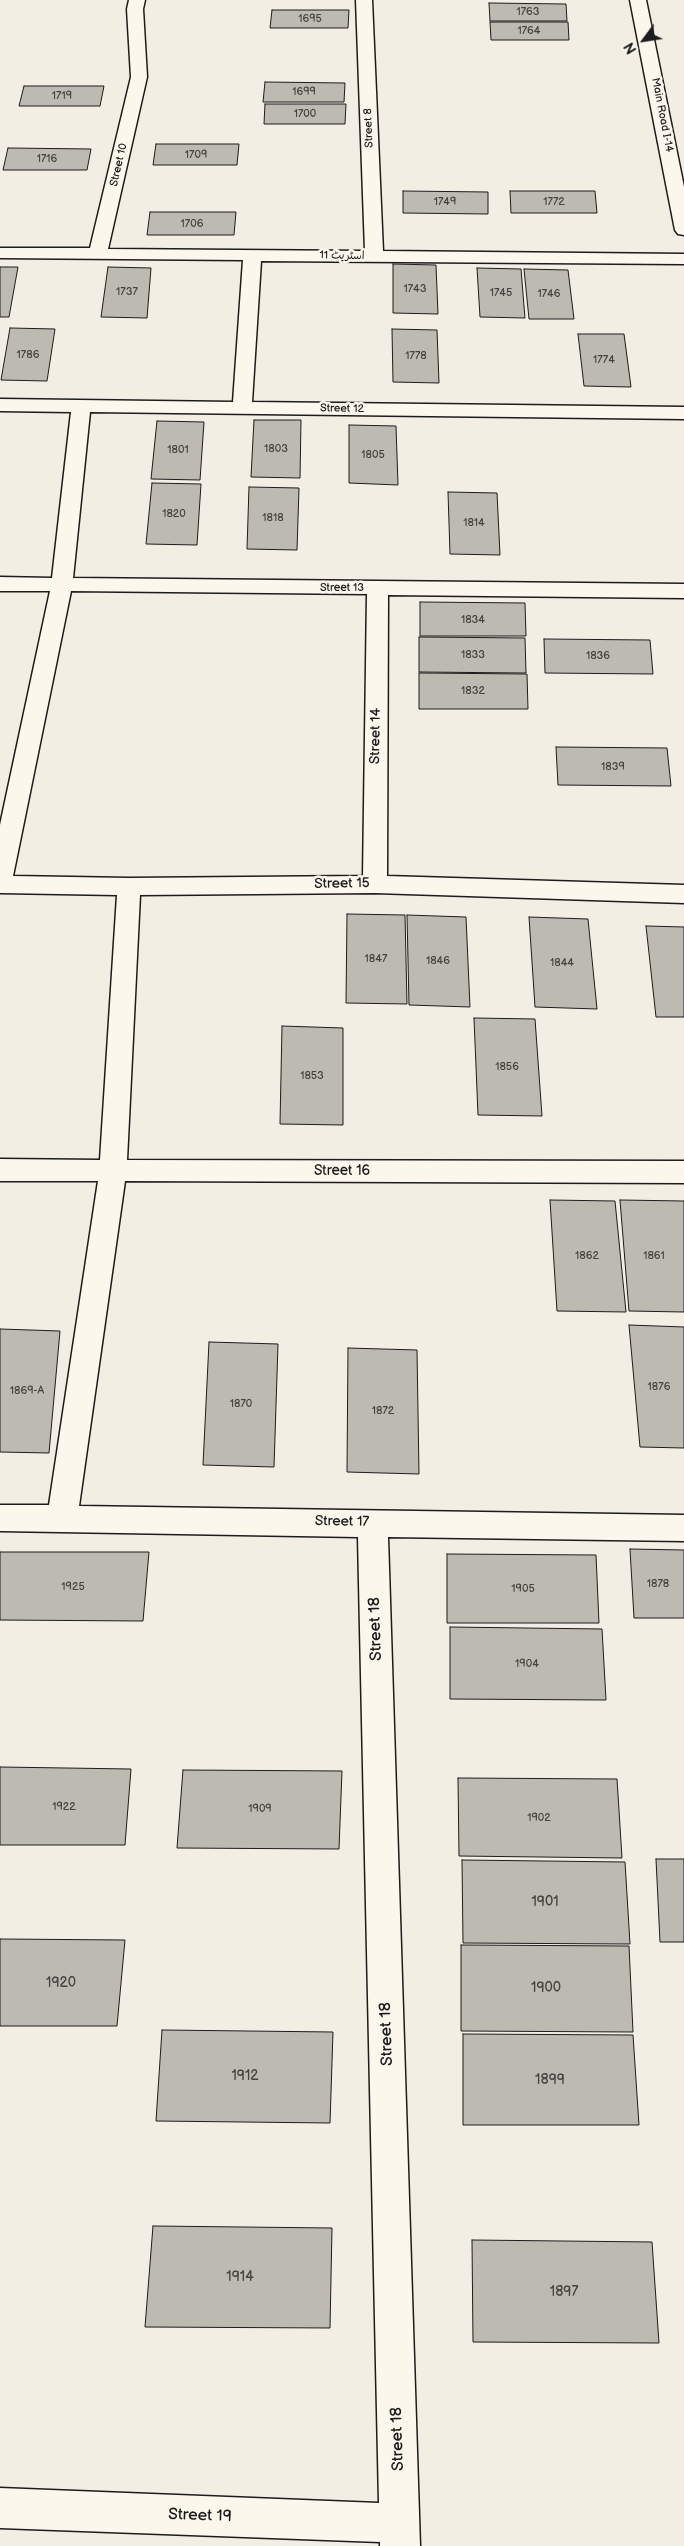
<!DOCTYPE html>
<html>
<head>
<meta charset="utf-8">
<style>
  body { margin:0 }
  #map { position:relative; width:684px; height:2546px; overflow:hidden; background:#f2eee4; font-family:"Balsamiq Sans",sans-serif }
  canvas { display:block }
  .north { position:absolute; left:619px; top:15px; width:50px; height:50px; -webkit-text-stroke:4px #fbf7ec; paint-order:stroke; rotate:239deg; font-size:14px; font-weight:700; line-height:20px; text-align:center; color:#1c1c1c }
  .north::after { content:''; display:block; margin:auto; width:18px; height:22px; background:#1c1c1c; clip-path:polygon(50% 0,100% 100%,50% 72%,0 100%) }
</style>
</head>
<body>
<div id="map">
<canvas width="684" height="2546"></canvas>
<div class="north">N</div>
</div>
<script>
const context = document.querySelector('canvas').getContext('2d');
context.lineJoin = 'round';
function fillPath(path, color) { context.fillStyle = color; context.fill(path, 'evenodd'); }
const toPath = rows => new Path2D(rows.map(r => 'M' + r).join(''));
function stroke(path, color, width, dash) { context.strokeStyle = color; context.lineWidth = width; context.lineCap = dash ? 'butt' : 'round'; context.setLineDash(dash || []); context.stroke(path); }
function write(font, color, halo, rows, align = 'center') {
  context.font = font + ' "Balsamiq Sans","Playpen Sans Arabic",sans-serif'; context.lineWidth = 5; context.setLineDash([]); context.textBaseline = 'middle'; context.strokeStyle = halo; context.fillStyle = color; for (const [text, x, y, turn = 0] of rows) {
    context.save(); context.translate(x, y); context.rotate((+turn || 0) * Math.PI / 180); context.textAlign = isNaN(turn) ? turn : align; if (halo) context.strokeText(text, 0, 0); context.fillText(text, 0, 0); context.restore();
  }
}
const building = toPath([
  [489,3,566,4,567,21,490,21,489,3],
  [272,10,349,10,348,28,270,28,272,10],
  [490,22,568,22,569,40,491,40,490,22],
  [265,82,345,83,344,102,263,102,265,82],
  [24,86,104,86,100,106,19,106,24,86],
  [265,104,346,104,345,124,264,124,265,104],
  [156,144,239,144,237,165,153,165,156,144],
  [8,148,91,149,87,170,3,170,8,148],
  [403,191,488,192,488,214,403,213,403,191],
  [510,191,595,191,597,213,511,213,510,191],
  [150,212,236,212,234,235,147,235,150,212],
  [393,264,436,265,438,314,393,313,393,264],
  [0,267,18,267,9,317,0,317,0,267],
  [108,267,151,268,147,318,101,317,108,267],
  [477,268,521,269,525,318,480,317,477,268],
  [524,269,568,270,574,319,529,319,524,269],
  [10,328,55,329,47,381,1,380,10,328],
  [392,329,437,330,439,383,393,382,392,329],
  [578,334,624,334,631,387,584,386,578,334],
  [254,420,301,420,300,478,251,477,254,420],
  [157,421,204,422,200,480,151,479,157,421],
  [349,425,396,426,398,485,349,483,349,425],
  [152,483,201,484,197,545,146,544,152,483],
  [249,487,299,488,297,550,247,549,249,487],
  [448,492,497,493,500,555,450,554,448,492],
  [420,602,525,603,526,636,420,636,420,602],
  [419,637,525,638,526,673,419,672,419,637],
  [544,639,650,640,653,674,545,673,544,639],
  [419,673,527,674,528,709,419,709,419,673],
  [556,747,667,748,671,786,558,785,556,747],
  [347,914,405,915,407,1004,346,1003,347,914],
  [407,915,466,917,470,1007,409,1005,407,915],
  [529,917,588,919,597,1009,535,1007,529,917],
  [646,926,684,927,684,1017,656,1017,646,926],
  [474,1018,535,1019,542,1116,478,1115,474,1018],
  [282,1026,343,1028,343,1125,280,1124,282,1026],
  [550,1200,615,1201,626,1312,557,1311,550,1200],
  [620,1200,684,1201,684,1312,629,1311,620,1200],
  [629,1325,684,1327,684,1448,640,1447,629,1325],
  [0,1329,60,1331,49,1453,0,1452,0,1329],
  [209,1342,278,1344,274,1467,203,1465,209,1342],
  [348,1348,417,1350,419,1474,347,1472,348,1348],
  [630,1549,684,1550,684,1618,634,1618,630,1549],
  [0,1552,149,1552,143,1621,0,1620,0,1552],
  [447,1554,596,1555,599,1623,447,1623,447,1554],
  [450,1627,602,1629,606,1700,450,1699,450,1627],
  [0,1767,131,1769,125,1845,0,1845,0,1767],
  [183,1770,342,1771,339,1849,177,1848,183,1770],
  [458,1778,617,1779,622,1858,459,1856,458,1778],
  [656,1859,684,1859,684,1942,660,1942,656,1859],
  [462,1860,625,1862,630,1944,463,1943,462,1860],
  [0,1939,125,1940,117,2026,0,2026,0,1939],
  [461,1945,629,1946,633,2032,461,2031,461,1945],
  [162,2030,333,2032,330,2123,156,2121,162,2030],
  [463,2034,633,2035,639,2125,463,2125,463,2034],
  [153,2226,332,2228,330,2328,145,2327,153,2226],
  [472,2240,652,2242,659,2343,473,2342,472,2240]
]);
const minor = toPath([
  [129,0,145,0,143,9,147,77,108,249,365,251,356,0,372,0,383,251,684,254,684,264,261,261,252,402,684,407,684,419,90,412,73,578,684,584,684,598,388,595,387,876,684,885,684,903,375,893,140,895,127,1160,684,1161,684,1183,125,1181,79,1506,684,1515,684,1541,388,1537,420,2546,380,2546,380,2542,0,2528,0,2488,379,2503,358,1537,0,1531,0,1505,49,1505,98,1181,0,1181,0,1159,100,1160,117,895,0,893,0,825,50,591,0,591,0,577,52,578,71,412,0,411,0,399,233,402,243,260,0,258,0,248,90,248,131,77,127,9,129,0],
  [71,591,367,594,363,876,129,878,13,876,71,591]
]);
const major = toPath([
  [630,0,646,0,684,187,684,235,678,234,675,230,630,0]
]);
const numberNames = [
  ["1763",528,12],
  ["1695",310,19],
  ["1764",529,31],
  ["1699",304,92],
  ["1719",62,96],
  ["1700",305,114],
  ["1709",196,155],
  ["1716",47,159],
  ["1749",445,202],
  ["1772",554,202],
  ["1706",192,224],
  ["1743",415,289],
  ["1737",127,292],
  ["1745",501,293],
  ["1746",549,294],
  ["1786",28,355],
  ["1778",416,356],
  ["1774",604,360],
  ["1803",276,449],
  ["1801",178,450],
  ["1805",373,455],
  ["1820",174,514],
  ["1818",273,518],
  ["1814",474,523],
  ["1834",473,620],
  ["1833",473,655],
  ["1836",598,656],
  ["1832",473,691],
  ["1839",613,767],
  ["1847",376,959],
  ["1846",438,961],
  ["1844",562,963],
  ["1856",507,1067],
  ["1853",312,1076],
  ["1862",587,1256],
  ["1861",654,1256],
  ["1876",659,1387],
  ["1869-A",27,1391],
  ["1870",241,1404],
  ["1872",383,1411],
  ["1878",658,1584],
  ["1925",73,1587],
  ["1905",523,1589],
  ["1904",527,1664],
  ["1922",64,1807],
  ["1909",260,1809],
  ["1902",539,1818]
];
const farStreetnames = [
  ["Main Road I-14",662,115,79],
  ["Street 8",369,128,-92],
  ["Street 10",119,165,-77],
  ["اسٹریٹ 11",342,256,1],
  ["Street 12",342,409,1],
  ["Street 13",342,588]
];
const streetNames = [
  ["Street 14",376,736,-89],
  ["Street 15",342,884,-1],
  ["Street 16",342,1171],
  ["Street 17",342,1522,1]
];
const nearNumbernames = [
  ["1901",545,1902],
  ["1920",61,1983],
  ["1900",546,1988],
  ["1912",245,2076],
  ["1899",550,2080],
  ["1914",240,2277],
  ["1897",564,2292]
];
const nearStreetnames = [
  ["Street 18",376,1629,-92],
  ["Street 18",387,2034,-92],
  ["Street 18",398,2439,-92],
  ["Street 19",200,2516,2]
];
fillPath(building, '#bdbab1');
stroke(building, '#1c1c1c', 1);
stroke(minor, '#1c1c1c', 3);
stroke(major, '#1c1c1c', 3);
fillPath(minor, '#fbf7ec');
fillPath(major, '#fbf7ec');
write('11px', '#444441', null, numberNames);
write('11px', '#1c1c1c', '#fbf7ec', farStreetnames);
write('14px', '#1c1c1c', '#fbf7ec', streetNames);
write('14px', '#444441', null, nearNumbernames);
write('16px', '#1c1c1c', '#fbf7ec', nearStreetnames);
</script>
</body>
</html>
